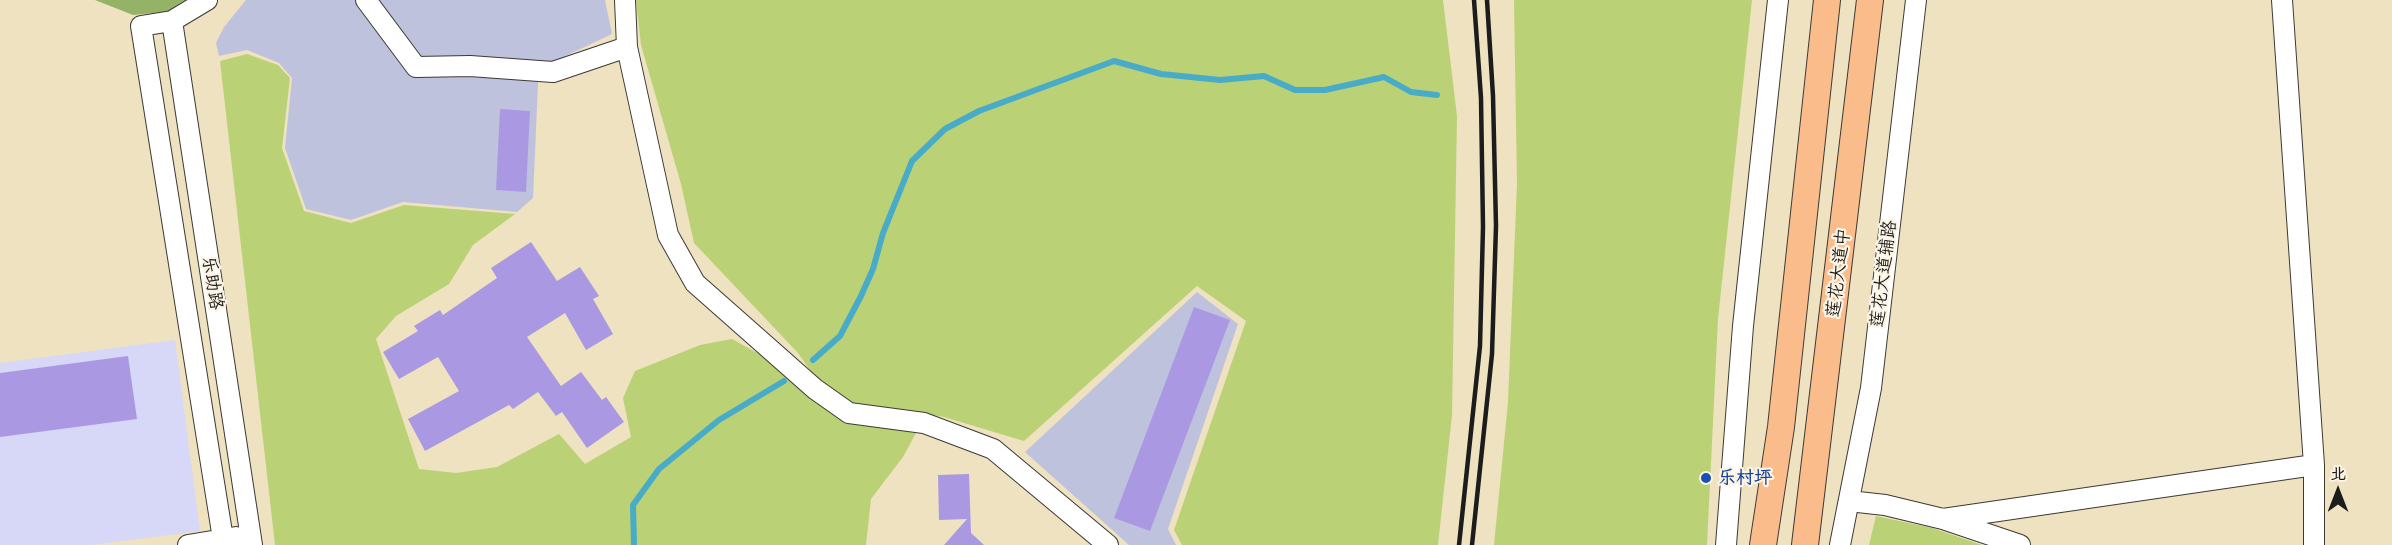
<!DOCTYPE html>
<html>
<head>
<meta charset="utf-8">
<style>
  body { margin:0 }
  #map { position:relative; width:2392px; height:545px; overflow:hidden; background:#eee2c1; font-family:"Patrick Hand","LXGW WenKai TC",sans-serif }
  canvas { display:block }
  .north { position:absolute; left:2308px; top:461px; width:60px; height:60px; -webkit-text-stroke:4px #fcf5e5; paint-order:stroke; rotate:0deg; font-size:16px; font-weight:700; line-height:24px; text-align:center; color:#1c1c1c }
  .north::after { content:''; display:block; margin:auto; width:21px; height:27px; background:#1c1c1c; clip-path:polygon(50% 0,100% 100%,50% 72%,0 100%) }
</style>
</head>
<body>
<div id="map">
<canvas width="2392" height="545"></canvas>
<div class="north">北</div>
</div>
<script>
const context = document.querySelector('canvas').getContext('2d');
context.lineJoin = 'round';
function fillPath(path, color) { context.fillStyle = color; context.fill(path, 'evenodd'); }
const toPath = rows => new Path2D(rows.map(r => 'M' + r).join(''));
function stroke(path, color, width, dash) { context.strokeStyle = color; context.lineWidth = width; context.lineCap = dash ? 'butt' : 'round'; context.setLineDash(dash || []); context.stroke(path); }
function write(font, color, halo, rows, align = 'center') {
  context.font = font + ' "Patrick Hand","LXGW WenKai TC",sans-serif'; context.lineWidth = 4.5; context.setLineDash([]); context.textBaseline = 'middle'; context.strokeStyle = halo; context.fillStyle = color; for (const [text, x, y, turn = 0] of rows) {
    context.save(); context.translate(x, y); context.rotate((+turn || 0) * Math.PI / 180); context.textAlign = isNaN(turn) ? turn : align; if (halo) context.strokeText(text, 0, 0); context.fillText(text, 0, 0); context.restore();
  }
}
const built = toPath([
  [175,340,200,531,91,545,0,545,0,363]
]);
const industrial = toPath([
  [246,0,605,0,612,34,553,62,539,62,533,198,517,212,403,202,351,220,306,209,285,148,292,78,279,63,247,50,219,56,216,43,224,27],
  [1197,292,1238,324,1168,529,1176,545,1129,545,1025,452]
]);
const green = toPath([
  [636,0,1443,0,1457,116,1452,415,1438,545,1182,545,1174,530,1246,321,1197,286,1024,441,944,417,849,402,816,379,798,353,694,243,681,184,641,45],
  [1514,0,1752,0,1718,319,1707,545,1494,545,1508,402,1517,184],
  [247,54,278,65,290,78,282,148,304,211,351,223,404,205,515,214,473,245,449,284,396,316,376,339,419,469,456,473,497,467,559,434,585,464,631,437,623,398,635,371,700,345,732,339,770,360,851,422,916,433,903,457,871,499,866,545,275,545,220,61],
  [1876,516,1932,528,1982,545,1869,545]
]);
const forest = toPath([
  [95,0,192,0,174,11,133,15]
]);
const stream = toPath([
  [813,360,840,336,861,296,873,269,883,233,912,161,945,129,979,111,1114,61,1161,74,1220,80,1264,76,1295,90,1325,90,1384,77,1411,92,1437,95],
  [634,545,633,505,659,469,719,420,784,381]
]);
const building = toPath([
  [500,109,530,111,526,192,496,190],
  [531,242,557,281,580,267,599,296,593,299,613,334,586,350,565,313,527,337,561,386,581,372,602,400,606,397,624,422,587,448,562,412,556,416,538,392,513,409,509,405,425,451,408,419,459,391,438,357,399,379,383,352,418,331,414,326,440,310,443,315,497,278,491,268],
  [1194,307,1230,320,1150,531,1114,518],
  [128,356,137,419,0,437,0,373],
  [969,474,971,533,984,545,944,545,967,519,939,520,938,475]
]);
const minor = toPath([
  [207,0,172,21,141,26,224,545],
  [366,0,416,67,470,66,553,72,627,47,668,235,695,283,815,389,849,413,924,423,993,449,1108,545],
  [625,0,627,47],
  [2282,0,2314,465,2314,545],
  [172,21,252,545],
  [1849,501,1885,505,1943,519,2314,465],
  [1946,520,2020,545],
  [188,545,236,537],
  [1726,545,1743,326,1778,0],
  [1840,545,1871,388,1916,0]
]);
const major = toPath([
  [1763,545,1781,427,1827,0],
  [1805,545,1870,0]
]);
const rail = toPath([
  [1459,545,1480,346,1483,227,1481,98,1474,0],
  [1472,545,1492,354,1496,226,1493,96,1487,0]
]);
const markers = [
  [1706,478,6,"#1a4fb4"]
];
const streetNames = [
  ["莲花大道中",1839,273,-83],
  ["莲花大道辅路",1884,274,-83],
  ["乐助路",212,283,81]
];
const transitNames = [
  ["乐村坪",1718,478]
];
fillPath(built, '#d7d7f8');
fillPath(industrial, '#bfc2dd');
fillPath(green, '#bbd175');
fillPath(forest, '#94b366');
stroke(stream, '#48abc8', 6);
fillPath(building, '#aa99e2');
stroke(minor, '#3c3a35', 22);
stroke(major, '#3c3a35', 28);
stroke(minor, '#fff', 20);
stroke(major, '#f9bc8a', 26);
stroke(rail, '#1c1c1c', 4.5);
for (const [x, y, r, color] of markers) { const dot = new Path2D(); dot.arc(x, y, r, 0, 2 * Math.PI); context.fillStyle = color; context.fill(dot); stroke(dot, '#fcf5e5', 2); }
write('18px', '#1c1c1c', '#fcf5e5', streetNames);
write('bold 18px', '#164399', '#fcf5e5', transitNames, 'left');
</script>
</body>
</html>
